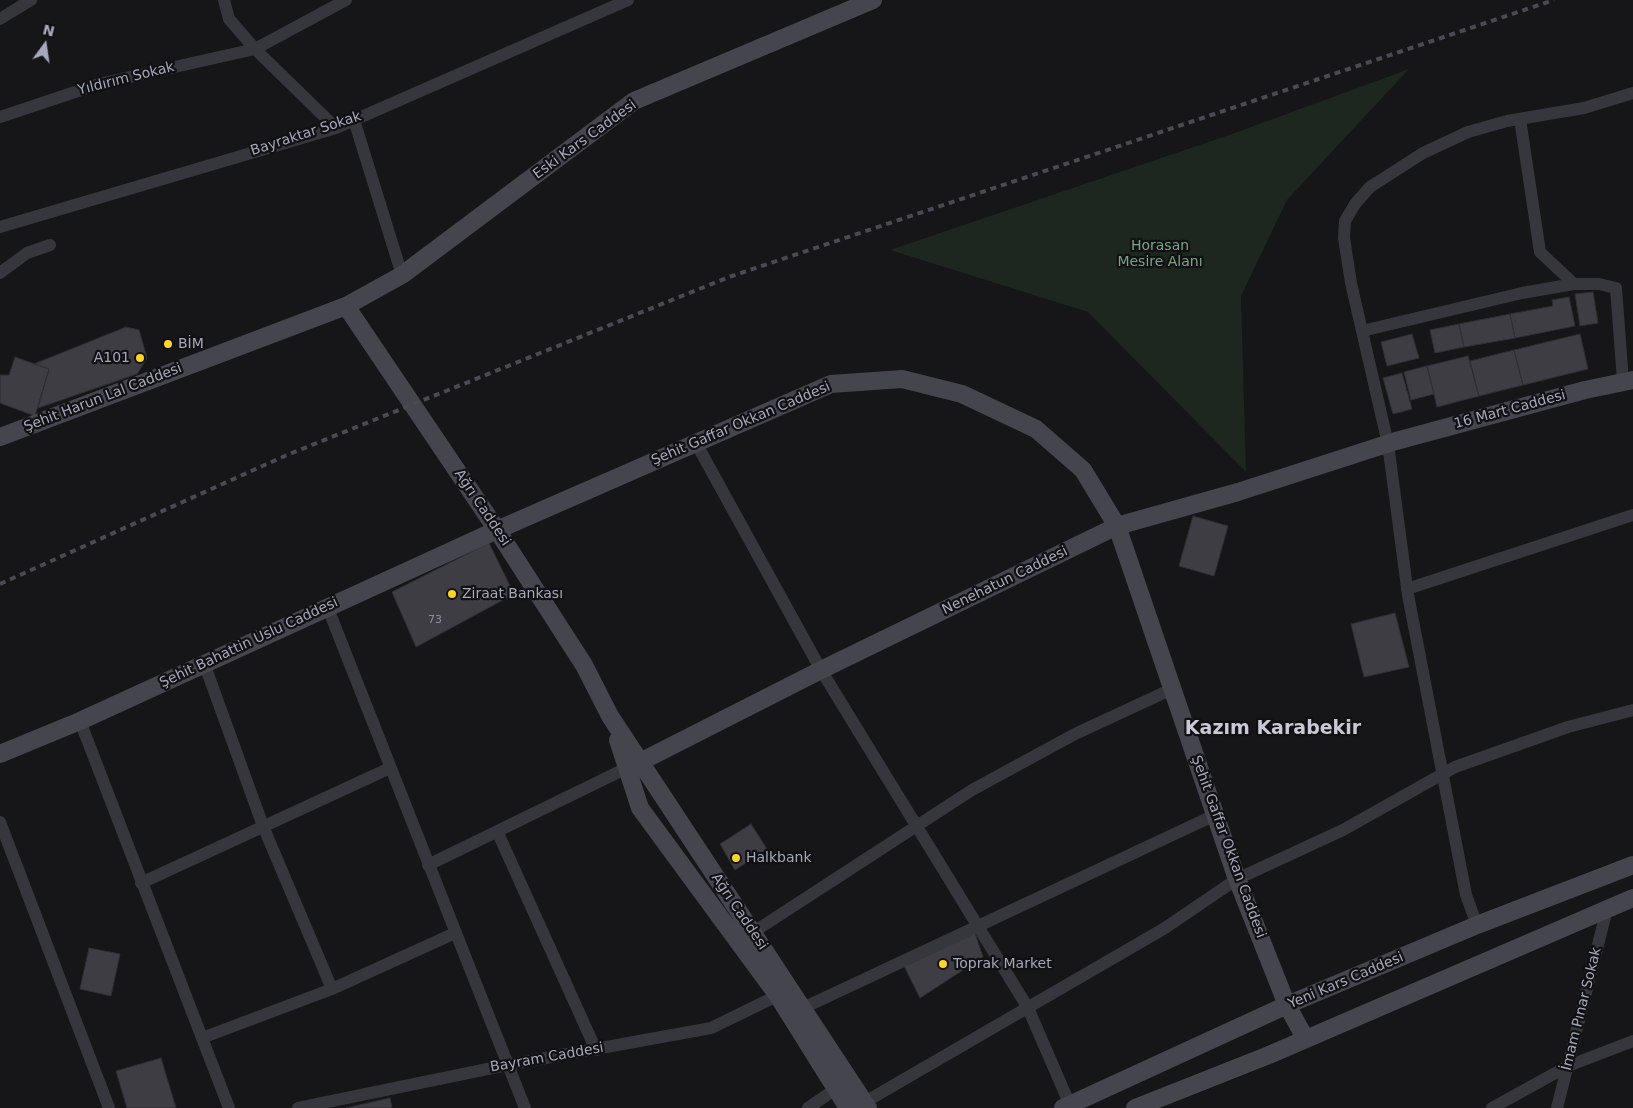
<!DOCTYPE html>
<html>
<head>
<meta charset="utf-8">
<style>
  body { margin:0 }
  #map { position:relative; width:1633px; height:1108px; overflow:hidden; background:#161518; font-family:"DejaVu Sans",sans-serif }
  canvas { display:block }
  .north { position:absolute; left:20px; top:20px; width:50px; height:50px; -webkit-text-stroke:4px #111013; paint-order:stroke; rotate:14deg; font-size:14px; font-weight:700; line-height:20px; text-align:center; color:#a6a9b9 }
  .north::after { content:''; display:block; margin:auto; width:18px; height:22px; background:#a6a9b9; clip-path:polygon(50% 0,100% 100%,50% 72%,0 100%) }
</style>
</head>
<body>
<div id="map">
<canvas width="1633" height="1108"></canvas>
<div class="north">N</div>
</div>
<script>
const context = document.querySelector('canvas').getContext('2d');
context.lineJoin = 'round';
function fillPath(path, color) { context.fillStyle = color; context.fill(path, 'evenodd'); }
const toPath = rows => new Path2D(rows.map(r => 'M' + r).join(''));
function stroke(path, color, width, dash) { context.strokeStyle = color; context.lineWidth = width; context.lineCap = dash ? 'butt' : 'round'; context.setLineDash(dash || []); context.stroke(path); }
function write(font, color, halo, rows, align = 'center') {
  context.font = font + ' "DejaVu Sans",sans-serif'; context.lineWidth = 4.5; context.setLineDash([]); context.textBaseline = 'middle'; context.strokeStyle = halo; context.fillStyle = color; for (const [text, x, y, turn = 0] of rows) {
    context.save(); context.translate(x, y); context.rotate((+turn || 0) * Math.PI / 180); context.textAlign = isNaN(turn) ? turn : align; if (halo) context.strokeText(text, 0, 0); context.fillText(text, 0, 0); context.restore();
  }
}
const green = toPath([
  [1409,69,1287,200,1241,296,1246,472,1088,312,890,250,1232,134]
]);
const building = toPath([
  [1593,292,1598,323,1580,326,1575,294,1593,292],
  [1569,297,1575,326,1515,338,1510,314,1553,306,1552,300,1569,297],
  [1510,314,1515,338,1464,347,1459,324,1510,314],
  [1459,324,1464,347,1435,353,1430,330,1459,324],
  [126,327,139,330,147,358,137,374,38,408,49,369,34,364,126,327],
  [1412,334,1419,358,1387,366,1381,342,1412,334],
  [1580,334,1588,369,1523,385,1514,350,1580,334],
  [1514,350,1523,385,1479,396,1470,361,1514,350],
  [1468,356,1479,396,1437,407,1427,366,1468,356],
  [15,357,49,369,35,416,0,403,0,375,9,375,15,357],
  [1427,366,1434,394,1411,400,1404,372,1427,366],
  [1402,373,1412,409,1393,414,1383,378,1402,373],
  [1193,516,1228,526,1214,576,1179,566,1193,516],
  [489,543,514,594,416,647,392,592,489,543],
  [1395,613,1409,667,1364,677,1351,624,1395,613],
  [751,824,767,849,735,870,720,844,751,824],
  [975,933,983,957,920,998,904,966,975,933],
  [89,948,120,954,111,996,80,989,89,948],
  [161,1058,176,1108,127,1108,116,1071,161,1058],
  [390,1098,392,1108,346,1108,390,1098]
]);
const street = toPath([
  [224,0,229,19,255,49,336,128],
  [0,19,31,0],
  [0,117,99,84,255,49,346,0],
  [1520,119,1540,252,1574,284],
  [354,120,402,275],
  [0,227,336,128,628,0],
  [0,273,27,253,50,245],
  [1362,331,1522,293,1574,284,1599,284,1616,288,1623,381],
  [696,443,821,670,1028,1008,1070,1105],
  [1407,589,1633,515],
  [327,606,525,1108],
  [204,663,263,826,332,989],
  [80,721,229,1108],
  [0,822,109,1108],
  [497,831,596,1050],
  [428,865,633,765],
  [141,883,390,768],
  [1477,925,1466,895,1408,595,1388,444,1351,283,1344,238,1345,221,1355,204,1370,187,1423,153,1468,132,1507,121,1584,108,1633,93],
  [752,933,972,790,1075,734,1172,689],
  [803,1008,1215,815],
  [202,1038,332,989,455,933],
  [865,1102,1165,928,1237,879,1343,830,1455,767,1568,727,1633,710],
  [298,1108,507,1065,711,1028,783,993],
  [808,1108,837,1088],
  [1492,1108,1568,1066,1633,1041],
  [1557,1108,1607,909]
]);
const secondary = toPath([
  [346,306,497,530,584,665,610,716,868,1108],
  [0,437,346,306,402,275,634,101,873,0],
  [618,740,640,808,778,996,848,1108],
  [0,754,80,721,497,530,831,384,902,379,962,394,1036,429,1083,470,1117,526,1237,879,1287,1005,1305,1038],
  [640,762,821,670,1117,526,1238,492,1396,441,1585,390,1633,380],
  [1063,1108,1287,1005,1477,925,1633,865],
  [1135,1108,1269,1055,1633,898]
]);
const rail = toPath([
  [0,584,287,455,729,277,1554,0]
]);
const markers = [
  [168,344,5,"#ffd426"],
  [140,358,5,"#ffd426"],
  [452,594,5,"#ffd426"],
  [736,858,5,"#ffd426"],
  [943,964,5,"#ffd426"]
];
const numberNames = [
  ["73",435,620]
];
const streetNames = [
  ["Yıldırım Sokak",126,79,-14],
  ["Bayraktar Sokak",306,134,-18],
  ["Eski Kars Caddesi",585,140,-36],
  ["Şehit Harun Lal Caddesi",103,398,-21],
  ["16 Mart Caddesi",1510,410,-15],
  ["Şehit Gaffar Okkan Caddesi",741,424,-23],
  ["Ağrı Caddesi",482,508,56],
  ["Nenehatun Caddesi",1005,581,-26],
  ["Şehit Bahattin Uslu Caddesi",249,643,-25],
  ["Şehit Gaffar Okkan Caddesi",1228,847,70],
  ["Ağrı Caddesi",739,912,56],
  ["Yeni Kars Caddesi",1346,981,-23],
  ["İmam Pınar Sokak",1582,1009,-76],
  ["Bayram Caddesi",547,1058,-10]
];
const parkNames = [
  ["Horasan",1160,246],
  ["Mesire Alanı",1160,262]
];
const poiNames = [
  ["BİM",178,344],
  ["A101",130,358,"right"],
  ["Ziraat Bankası",462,594],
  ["Halkbank",746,858],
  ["Toprak Market",953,964]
];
const districtNames = [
  ["Kazım Karabekir",1273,729]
];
fillPath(green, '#1d261f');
fillPath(building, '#3d3d43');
stroke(building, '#302f34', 1);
stroke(street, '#36363d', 12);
stroke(secondary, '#44454d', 18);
stroke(rail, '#494a52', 4, [6, 5]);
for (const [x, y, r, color] of markers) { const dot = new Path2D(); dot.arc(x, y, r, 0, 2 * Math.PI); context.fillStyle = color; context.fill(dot); stroke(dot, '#111013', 2); }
write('11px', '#8c8e9c', null, numberNames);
write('14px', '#a6a9b9', '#111013', streetNames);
write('14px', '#7ca584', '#111013', parkNames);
write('14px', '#a6a9b9', '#111013', poiNames, 'left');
write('bold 19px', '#c8c9d4', '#111013', districtNames);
</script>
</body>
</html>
